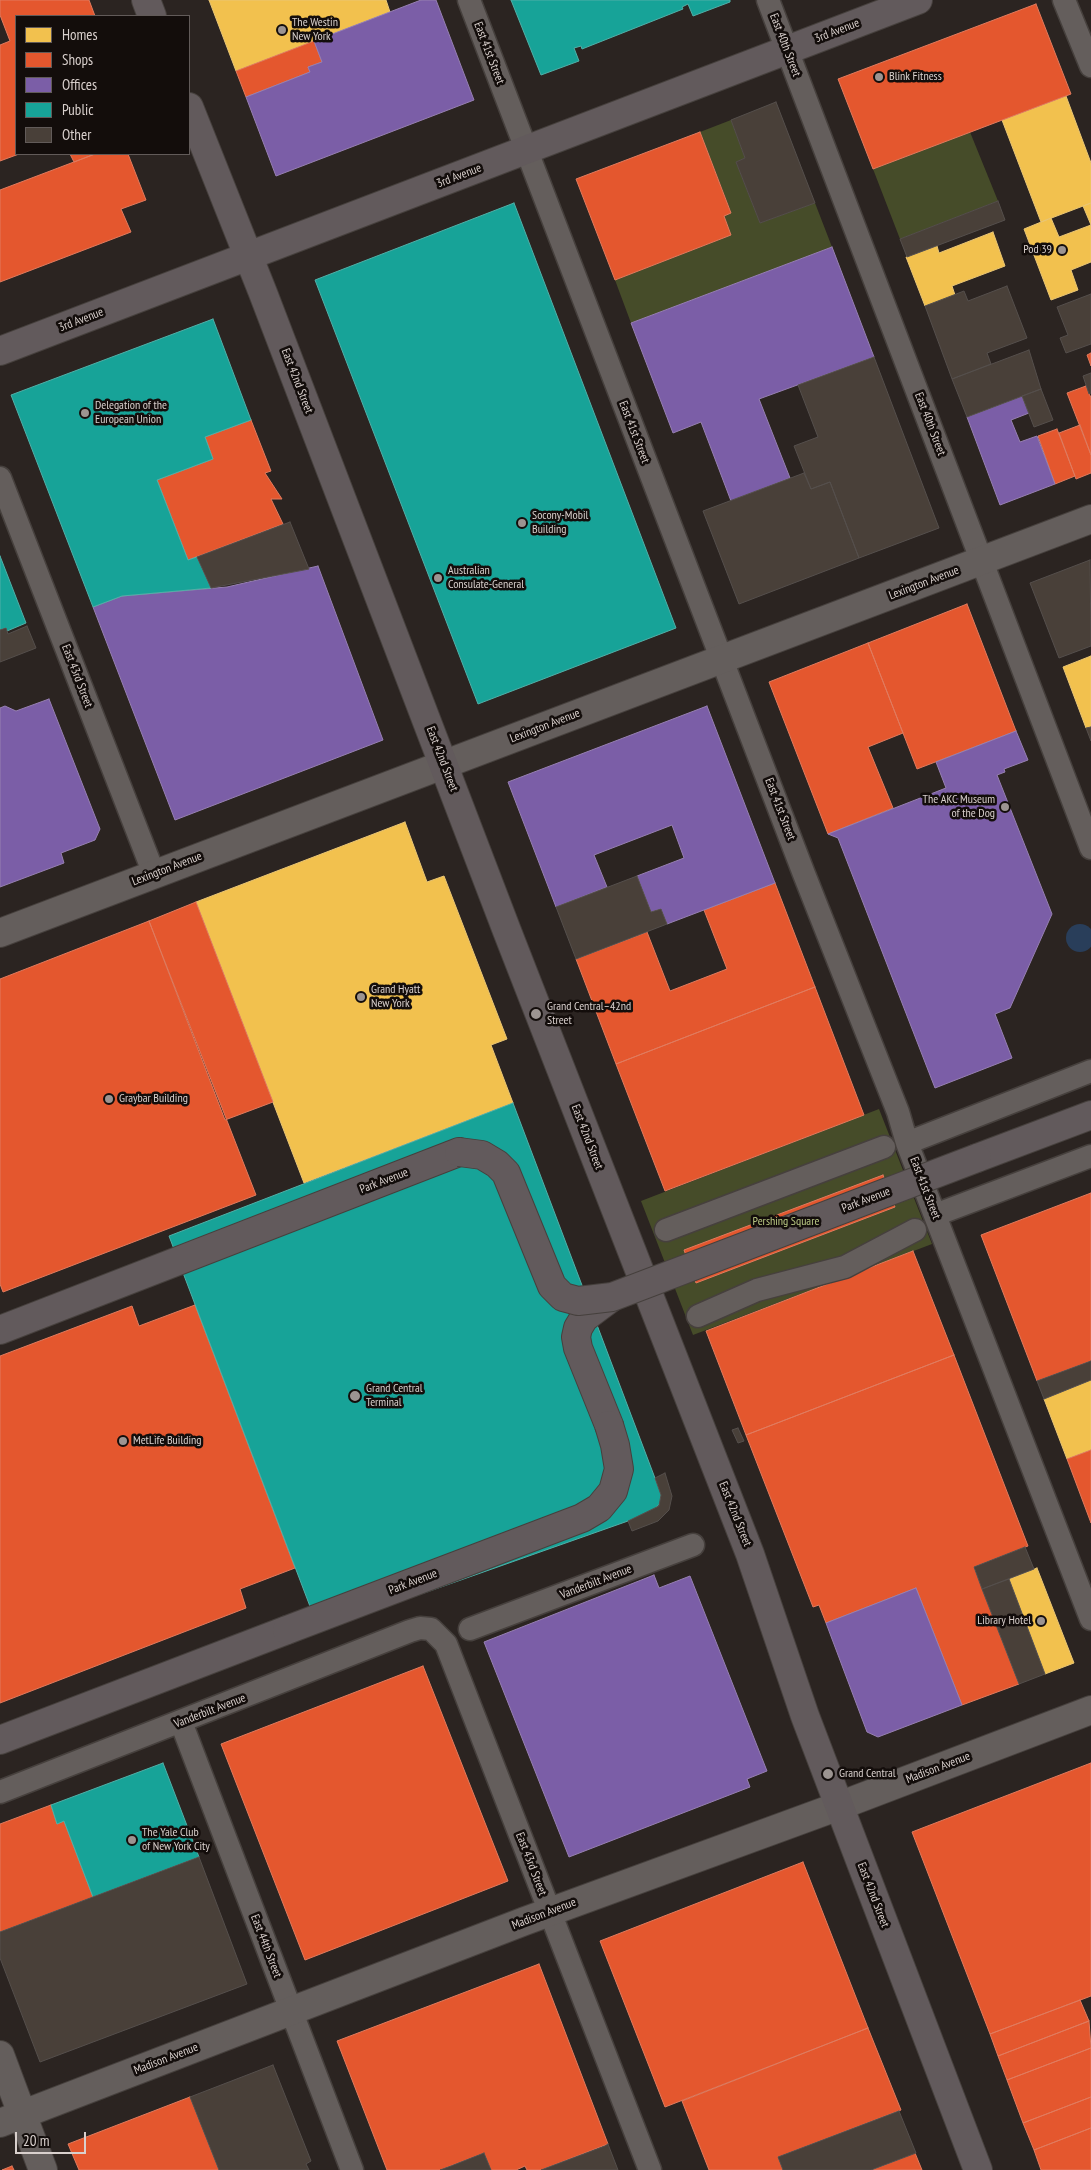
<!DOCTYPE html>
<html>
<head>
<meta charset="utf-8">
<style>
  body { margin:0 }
  #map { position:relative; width:1091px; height:2170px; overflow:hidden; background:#2b2421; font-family:"PT Sans Narrow",sans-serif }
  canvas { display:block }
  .legend { position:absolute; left:15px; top:15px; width:175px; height:140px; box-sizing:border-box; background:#130d0b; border:1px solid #625b59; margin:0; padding:6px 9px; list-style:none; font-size:15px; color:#d9d0cd }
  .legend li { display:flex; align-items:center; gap:10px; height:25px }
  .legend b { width:25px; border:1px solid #625b59 }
  .scale { position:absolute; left:15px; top:2132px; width:71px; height:22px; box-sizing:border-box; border:2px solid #d9d0cd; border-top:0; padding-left:6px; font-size:15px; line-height:18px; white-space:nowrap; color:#d9d0cd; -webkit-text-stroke:4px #130d0b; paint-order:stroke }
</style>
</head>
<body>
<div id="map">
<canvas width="1091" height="2170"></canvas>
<ul class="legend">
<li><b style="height:14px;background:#f2c14e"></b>Homes</li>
<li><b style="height:14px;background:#e4572e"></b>Shops</li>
<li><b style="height:14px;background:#7b5ea7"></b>Offices</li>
<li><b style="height:14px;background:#17a398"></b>Public</li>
<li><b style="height:14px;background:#494039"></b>Other</li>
</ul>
<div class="scale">20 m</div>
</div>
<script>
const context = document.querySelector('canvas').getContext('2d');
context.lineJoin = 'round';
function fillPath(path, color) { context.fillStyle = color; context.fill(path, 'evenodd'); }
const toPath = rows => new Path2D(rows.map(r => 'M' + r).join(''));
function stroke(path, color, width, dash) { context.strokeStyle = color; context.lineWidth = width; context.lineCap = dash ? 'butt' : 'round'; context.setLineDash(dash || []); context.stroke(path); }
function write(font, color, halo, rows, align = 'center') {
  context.font = font + ' "PT Sans Narrow",sans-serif'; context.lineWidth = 5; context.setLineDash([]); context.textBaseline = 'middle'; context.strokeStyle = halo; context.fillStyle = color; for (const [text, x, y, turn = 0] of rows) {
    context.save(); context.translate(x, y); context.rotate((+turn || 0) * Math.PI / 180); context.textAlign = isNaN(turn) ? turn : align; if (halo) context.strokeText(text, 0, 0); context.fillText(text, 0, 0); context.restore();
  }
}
const green = toPath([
  [731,120,745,158,736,162,760,223,815,203,832,247,631,323,615,280,731,235,724,216,731,212,700,132],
  [970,132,998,201,900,239,873,169],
  [879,1109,932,1244,693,1335,641,1201]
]);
const water = toPath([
  '1066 938a14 14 0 1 1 28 0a14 14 0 1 1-28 0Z'
]);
const homes = toPath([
  [209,0,386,0,390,12,236,71,209,0],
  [1066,96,1091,163,1091,203,1041,222,1002,120,1066,96],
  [1091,203,1091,262,1071,270,1078,290,1051,300,1024,229,1051,218,1059,237,1091,225,1083,206,1091,203],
  [993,232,1005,266,952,286,955,295,925,306,906,257,937,246,939,253,993,232],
  [1091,656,1091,727,1086,728,1063,667,1091,656],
  [405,822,427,882,444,876,507,1039,491,1045,513,1103,304,1183,196,902,405,822],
  [1091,1380,1091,1450,1067,1459,1044,1399,1091,1380],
  [1037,1568,1074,1663,1045,1674,1009,1579,1037,1568]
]);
const shops = toPath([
  [0,0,89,0,95,16,16,16,16,154,19,154,0,161,0,45,10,41,0,15,0,0],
  [1036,4,1071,94,873,169,838,79,1036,4],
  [314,41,322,62,308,67,310,72,246,97,236,71,314,41],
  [700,132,731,213,724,216,731,235,615,280,576,179,700,132],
  [70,154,95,154,74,162,70,154],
  [95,154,128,154,146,200,121,209,131,232,0,282,0,190,95,154],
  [1091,353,1091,366,1087,355,1091,353],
  [1086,386,1091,398,1091,455,1067,393,1086,386],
  [251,420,271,471,265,473,282,499,271,499,283,524,188,560,157,480,213,459,205,437,251,420],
  [1080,425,1091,455,1091,473,1076,479,1059,433,1080,425],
  [1057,429,1075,476,1055,484,1038,436,1057,429],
  [967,604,1016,731,917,769,868,643,967,604],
  [868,643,903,733,868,747,893,808,828,834,769,682,868,643],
  [775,883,815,987,616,1064,576,959,647,932,670,991,727,969,704,910,775,883],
  [196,902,273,1102,225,1120,149,921,196,902],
  [149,921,256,1195,3,1292,0,1284,0,979,149,921],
  [815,987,864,1115,665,1191,616,1064,815,987],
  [883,1175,895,1207,696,1283,684,1250,883,1175],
  [1091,1193,1091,1361,1037,1381,981,1235,1091,1193],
  [913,1251,954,1355,746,1435,706,1331,913,1251],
  [195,1305,295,1568,240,1589,246,1608,0,1703,0,1356,132,1306,139,1326,195,1305],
  [954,1355,1028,1546,974,1567,1019,1684,962,1705,916,1588,826,1623,819,1605,813,1607,746,1435,954,1355],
  [1091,1450,1091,1523,1067,1459,1091,1450],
  [423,1666,508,1881,305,1960,221,1744,423,1666],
  [1091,1763,1091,1996,990,2034,912,1832,1091,1763],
  [51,1805,57,1824,64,1821,93,1897,0,1932,0,1824,51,1805],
  [803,1862,868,2028,665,2107,600,1941,803,1862],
  [539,1964,608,2144,541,2170,527,2170,525,2166,516,2170,491,2170,484,2153,440,2170,387,2170,337,2041,539,1964],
  [1080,2000,1089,2021,998,2056,990,2034,1080,2000],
  [1089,2021,1091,2048,1007,2080,998,2056,1089,2021],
  [868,2028,901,2110,778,2157,783,2170,709,2170,682,2101,868,2028],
  [1091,2048,1091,2097,1023,2123,1007,2080,1091,2048],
  [190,2097,219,2170,79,2170,68,2144,190,2097],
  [1091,2097,1091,2128,1034,2150,1023,2123,1091,2097],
  [1091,2128,1091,2170,1041,2170,1034,2150,1091,2128],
  [915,2153,922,2170,871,2170,887,2164,915,2153],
  [12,2166,14,2170,2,2170,12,2166]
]);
const offices = toPath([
  [421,0,436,0,474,100,276,176,246,97,310,72,308,67,322,62,314,41,421,0],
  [832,247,874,357,759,399,790,478,731,501,701,422,673,433,631,323,832,247],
  [1022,396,1029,413,1011,420,1020,442,1037,436,1055,484,1000,505,967,417,1022,396],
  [318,566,383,740,175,820,93,607,122,596,227,587,318,566],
  [49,699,100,829,95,840,61,853,64,863,0,887,0,708,5,706,16,711,49,699],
  [707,706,775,883,667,924,661,909,651,912,637,876,684,858,672,825,594,855,607,887,556,907,508,782,707,706],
  [1016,731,1028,760,1004,769,1005,772,997,775,1052,914,1010,1008,995,1014,1012,1058,935,1088,838,838,828,834,946,788,936,762,1016,731],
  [654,1575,659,1588,690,1576,767,1771,747,1779,750,1787,569,1857,484,1642,654,1575],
  [916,1588,962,1705,878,1737,867,1732,826,1623,916,1588]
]);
const public = toPath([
  [511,0,730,0,730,2,693,16,688,4,682,7,683,9,582,49,581,46,574,48,579,61,541,75,511,0],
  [514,203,676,628,478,704,315,280,514,203],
  [213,319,251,420,205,437,213,459,157,480,188,560,197,557,211,588,122,596,93,607,11,395,213,319],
  [0,556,26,623,7,631,6,628,0,630,0,556],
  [513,1103,661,1494,661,1502,654,1510,628,1521,319,1630,169,1236,513,1103],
  [163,1763,199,1857,93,1897,64,1821,57,1824,51,1805,163,1763]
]);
const building = toPath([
  [776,102,815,203,760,223,736,162,745,158,731,120,776,102],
  [998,201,1005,220,907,257,900,239,998,201],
  [1007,286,1027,338,987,353,991,364,952,379,925,306,964,291,968,301,1007,286],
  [1091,294,1091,344,1066,353,1060,338,1068,335,1057,307,1091,294],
  [1029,350,1041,389,967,417,952,379,1029,350],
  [874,357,939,528,859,558,830,482,811,489,794,446,818,437,798,385,874,357],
  [1091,373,1091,393,1089,394,1083,376,1091,373],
  [1041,389,1053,420,1034,427,1022,396,1041,389],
  [804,473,811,489,830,482,859,558,739,604,703,511,804,473],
  [290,522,309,569,211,588,197,557,290,522],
  [1090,560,1091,646,1059,658,1030,583,1090,560],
  [27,626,36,648,0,662,0,630,6,628,8,634,27,626],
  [1091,727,1091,741,1086,728,1091,727],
  [637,876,651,912,661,909,667,924,576,959,556,907,637,876],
  [1091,1361,1091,1380,1044,1399,1037,1381,1091,1361],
  [738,1428,744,1441,738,1443,732,1430,738,1428],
  [665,1473,672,1496,669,1510,658,1521,632,1531,628,1521,659,1506,661,1495,655,1478,665,1473],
  [1025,1547,1034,1569,982,1589,974,1567,1025,1547],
  [1009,1579,1045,1674,1019,1684,982,1589,1009,1579],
  [199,1857,247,1984,40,2062,0,1958,0,1932,199,1857],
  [273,2065,311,2161,306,2164,309,2170,219,2170,190,2097,273,2065],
  [899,2111,916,2153,871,2170,783,2170,778,2157,899,2111],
  [608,2144,618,2170,541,2170,605,2146,608,2144],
  [484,2153,491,2170,440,2170,451,2166,484,2153]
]);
const street = toPath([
  [469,0,804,874,898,1112,907,1143,1091,1619],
  [768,0,1091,848],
  [1064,0,1091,66],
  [0,478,154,874],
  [907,1143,1091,1071],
  [935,1215,1091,1156],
  [666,1230,884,1147],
  [698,1316,757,1290,845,1267,915,1230],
  [470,1629,693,1545],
  [181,1722,352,2170],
  [0,1792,410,1631,420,1628,431,1629,446,1644,650,2170]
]);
const secondary = toPath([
  [0,933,1091,519],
  [0,2055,43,2170],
  [0,2123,525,1921,839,1806,1091,1710]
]);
const primary = toPath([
  [146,0,152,16],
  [189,107,263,293,507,931,750,1554,805,1716,978,2170],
  [0,351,918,0],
  [977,1158,1091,1115],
  [0,1330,459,1152],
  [609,1425,578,1348,576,1337,578,1328,584,1318,612,1297],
  [0,1740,287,1630]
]);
const primaryBridge = toPath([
  [459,1152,482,1155,497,1164,506,1173,552,1286,563,1297,578,1301,612,1297,977,1158],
  [287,1630,582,1518,599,1508,613,1491,619,1469,615,1445,609,1425]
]);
const markers = [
  [282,30,5,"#9c9491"],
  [879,77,5,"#9c9491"],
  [1062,250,5,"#9c9491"],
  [85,413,5,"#9c9491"],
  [522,523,5,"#9c9491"],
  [438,578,5,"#9c9491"],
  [1005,807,5,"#9c9491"],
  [361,997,5,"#9c9491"],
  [536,1014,6,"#9c9491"],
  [109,1099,5,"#9c9491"],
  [355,1396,6,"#9c9491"],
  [123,1441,5,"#9c9491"],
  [1041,1621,5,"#9c9491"],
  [828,1774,6,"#9c9491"],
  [132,1840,5,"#9c9491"]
];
const poiNames = [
  ["The Westin",292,23],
  ["New York",292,37],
  ["Blink Fitness",889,77],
  ["Pod 39",1052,250,"right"],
  ["Delegation of the",95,406],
  ["European Union",95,420],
  ["Socony-Mobil",532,516],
  ["Building",532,530],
  ["Australian",448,571],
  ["Consulate-General",448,585],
  ["The AKC Museum",995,800,"right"],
  ["of the Dog",995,814,"right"],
  ["Grand Hyatt",371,990],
  ["New York",371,1004],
  ["Grand Central–42nd",547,1007],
  ["Street",547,1021],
  ["Graybar Building",119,1099],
  ["Grand Central",366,1389],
  ["Terminal",366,1403],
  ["MetLife Building",133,1441],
  ["Library Hotel",1031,1621,"right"],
  ["Grand Central",839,1774],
  ["The Yale Club",142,1833],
  ["of New York City",142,1847]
];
const streetNames = [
  ["3rd Avenue",837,31,-21],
  ["East 40th Street",785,45,69],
  ["East 41st Street",489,53,69],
  ["3rd Avenue",459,176,-21],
  ["3rd Avenue",81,320,-21],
  ["East 42nd Street",297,381,69],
  ["East 40th Street",930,424,69],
  ["East 41st Street",634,432,69],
  ["Lexington Avenue",924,583,-21],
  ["East 43rd Street",77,676,69],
  ["Lexington Avenue",545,726,-21],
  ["East 42nd Street",442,759,69],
  ["East 41st Street",780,809,69],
  ["Lexington Avenue",167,869,-21],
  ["East 42nd Street",587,1137,69],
  ["Park Avenue",384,1181,-21],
  ["East 41st Street",925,1188,69],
  ["Park Avenue",866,1200,-21],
  ["East 42nd Street",735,1514,68],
  ["Park Avenue",413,1582,-21],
  ["Vanderbilt Avenue",596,1582,-21],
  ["Vanderbilt Avenue",210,1711,-21],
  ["Madison Avenue",938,1768,-21],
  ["East 43rd Street",531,1864,69],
  ["East 42nd Street",873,1895,69],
  ["Madison Avenue",544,1914,-21],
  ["East 44th Street",266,1946,69],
  ["Madison Avenue",166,2059,-21]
];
const parkNames = [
  ["Pershing Square",786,1222]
];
fillPath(green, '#464c29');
fillPath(water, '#293e5a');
fillPath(homes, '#f2c14e');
stroke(homes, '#eac674', 1);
fillPath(shops, '#e4572e');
stroke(shops, '#e17b5e', 1);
fillPath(offices, '#7b5ea7');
stroke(offices, '#9780b2', 1);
fillPath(public, '#17a398');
stroke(public, '#51b0a8', 1);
fillPath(building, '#494039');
stroke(building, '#554f4c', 1);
stroke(street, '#46403d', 25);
stroke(secondary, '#46403d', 30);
stroke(primary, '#46403d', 30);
stroke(street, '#645e5c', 22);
stroke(secondary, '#645e5c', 28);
stroke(primary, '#625a5c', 28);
stroke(primaryBridge, '#46403d', 30, []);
stroke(primaryBridge, '#625a5c', 28);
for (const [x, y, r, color] of markers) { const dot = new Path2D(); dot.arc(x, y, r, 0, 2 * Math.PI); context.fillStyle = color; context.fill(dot); stroke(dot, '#130d0b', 2); }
write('12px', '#d9d0cd', '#130d0b', poiNames, 'left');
write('12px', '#d9d0cd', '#130d0b', streetNames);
write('12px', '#bac984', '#130d0b', parkNames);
</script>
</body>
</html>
